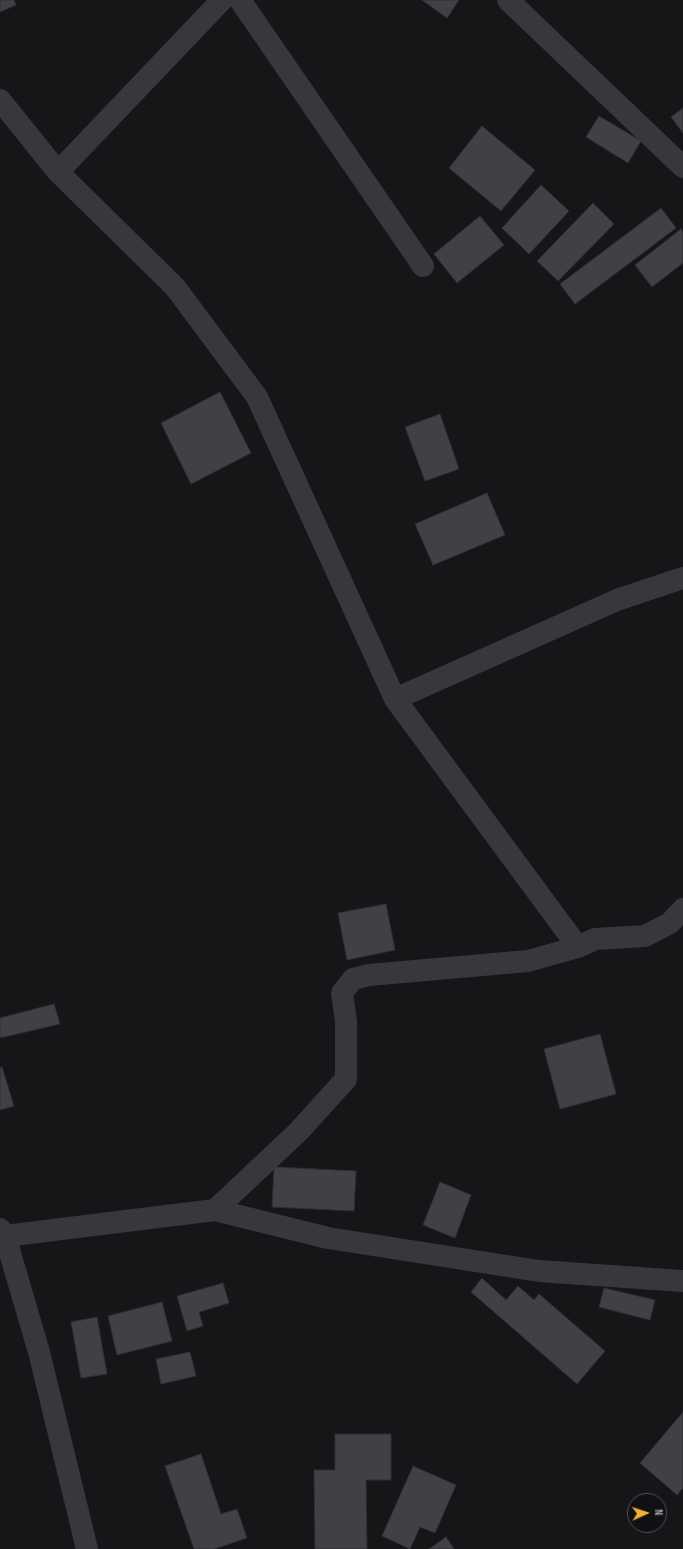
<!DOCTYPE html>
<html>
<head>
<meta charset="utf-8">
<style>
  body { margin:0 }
  #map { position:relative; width:683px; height:1549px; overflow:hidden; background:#161618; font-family:"Sofia Sans Condensed",sans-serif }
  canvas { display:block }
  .north { position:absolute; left:627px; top:1493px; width:40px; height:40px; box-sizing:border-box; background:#111113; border:1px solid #4d4f55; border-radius:50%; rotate:87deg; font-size:11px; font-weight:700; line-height:16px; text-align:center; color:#a8adb8 }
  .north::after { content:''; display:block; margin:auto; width:14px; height:18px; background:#f2b134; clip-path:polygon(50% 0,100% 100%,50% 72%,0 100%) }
</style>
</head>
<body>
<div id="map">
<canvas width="683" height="1549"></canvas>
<div class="north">N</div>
</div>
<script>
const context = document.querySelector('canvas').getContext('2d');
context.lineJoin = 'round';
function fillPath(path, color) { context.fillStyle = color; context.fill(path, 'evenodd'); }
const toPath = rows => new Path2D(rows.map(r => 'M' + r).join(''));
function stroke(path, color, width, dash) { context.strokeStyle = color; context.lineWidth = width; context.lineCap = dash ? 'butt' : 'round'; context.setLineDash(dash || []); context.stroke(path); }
const building = toPath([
  [0,0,14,0,16,5,0,12,0,0],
  [422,0,459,0,447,18,422,0],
  [683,108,683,133,671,117,683,108],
  [599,116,641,141,628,163,586,137,599,116],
  [482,126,535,170,501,211,449,168,482,126],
  [541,185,569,211,529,254,502,228,541,185],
  [593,203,614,224,558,281,537,261,593,203],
  [661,208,676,228,575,304,560,284,661,208],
  [480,216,504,245,457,283,434,254,480,216],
  [681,229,683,232,683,263,652,287,635,265,681,229],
  [220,392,251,453,191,484,161,423,220,392],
  [440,414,459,469,425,481,405,427,440,414],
  [487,493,505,535,433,565,415,524,487,493],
  [386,904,395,950,347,960,338,913,386,904],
  [54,1004,60,1024,0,1038,0,1018,54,1004],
  [600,1034,616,1094,560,1109,544,1049,600,1034],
  [2,1067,14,1106,0,1110,0,1068,2,1067],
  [274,1167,356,1171,354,1211,272,1207,274,1167],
  [440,1182,471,1195,455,1238,423,1225,440,1182],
  [482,1278,506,1300,518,1286,534,1300,539,1294,605,1351,577,1384,471,1292,482,1278],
  [223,1283,229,1303,199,1312,203,1326,187,1331,177,1296,223,1283],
  [604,1288,655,1300,650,1320,599,1307,604,1288],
  [162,1302,172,1341,117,1355,108,1316,162,1302],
  [97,1317,107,1374,81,1378,71,1322,97,1317],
  [190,1352,196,1376,161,1384,156,1359,190,1352],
  [683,1412,683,1488,677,1495,640,1463,683,1412],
  [335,1434,391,1434,391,1480,366,1480,367,1549,315,1549,314,1470,335,1470,335,1434],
  [201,1454,221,1514,237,1509,247,1538,214,1549,194,1549,165,1466,201,1454],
  [413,1466,456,1485,435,1533,420,1527,410,1549,382,1536,413,1466],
  [446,1537,454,1549,429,1549,446,1537]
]);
const street = toPath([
  [240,0,423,266],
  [508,0,683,167],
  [0,100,58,172,175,287,257,397,395,699,578,947],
  [58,172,222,0],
  [395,699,617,600,683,578],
  [215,1210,299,1131,346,1079,346,1021,342,993,353,979,369,975,528,961,578,947,595,939,645,936,670,923,683,909],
  [0,1229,5,1236,39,1352,87,1549],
  [5,1236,215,1210,328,1238,539,1271,683,1281]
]);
fillPath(building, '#404145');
stroke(building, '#303034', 1);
stroke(street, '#37383d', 22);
</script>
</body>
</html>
